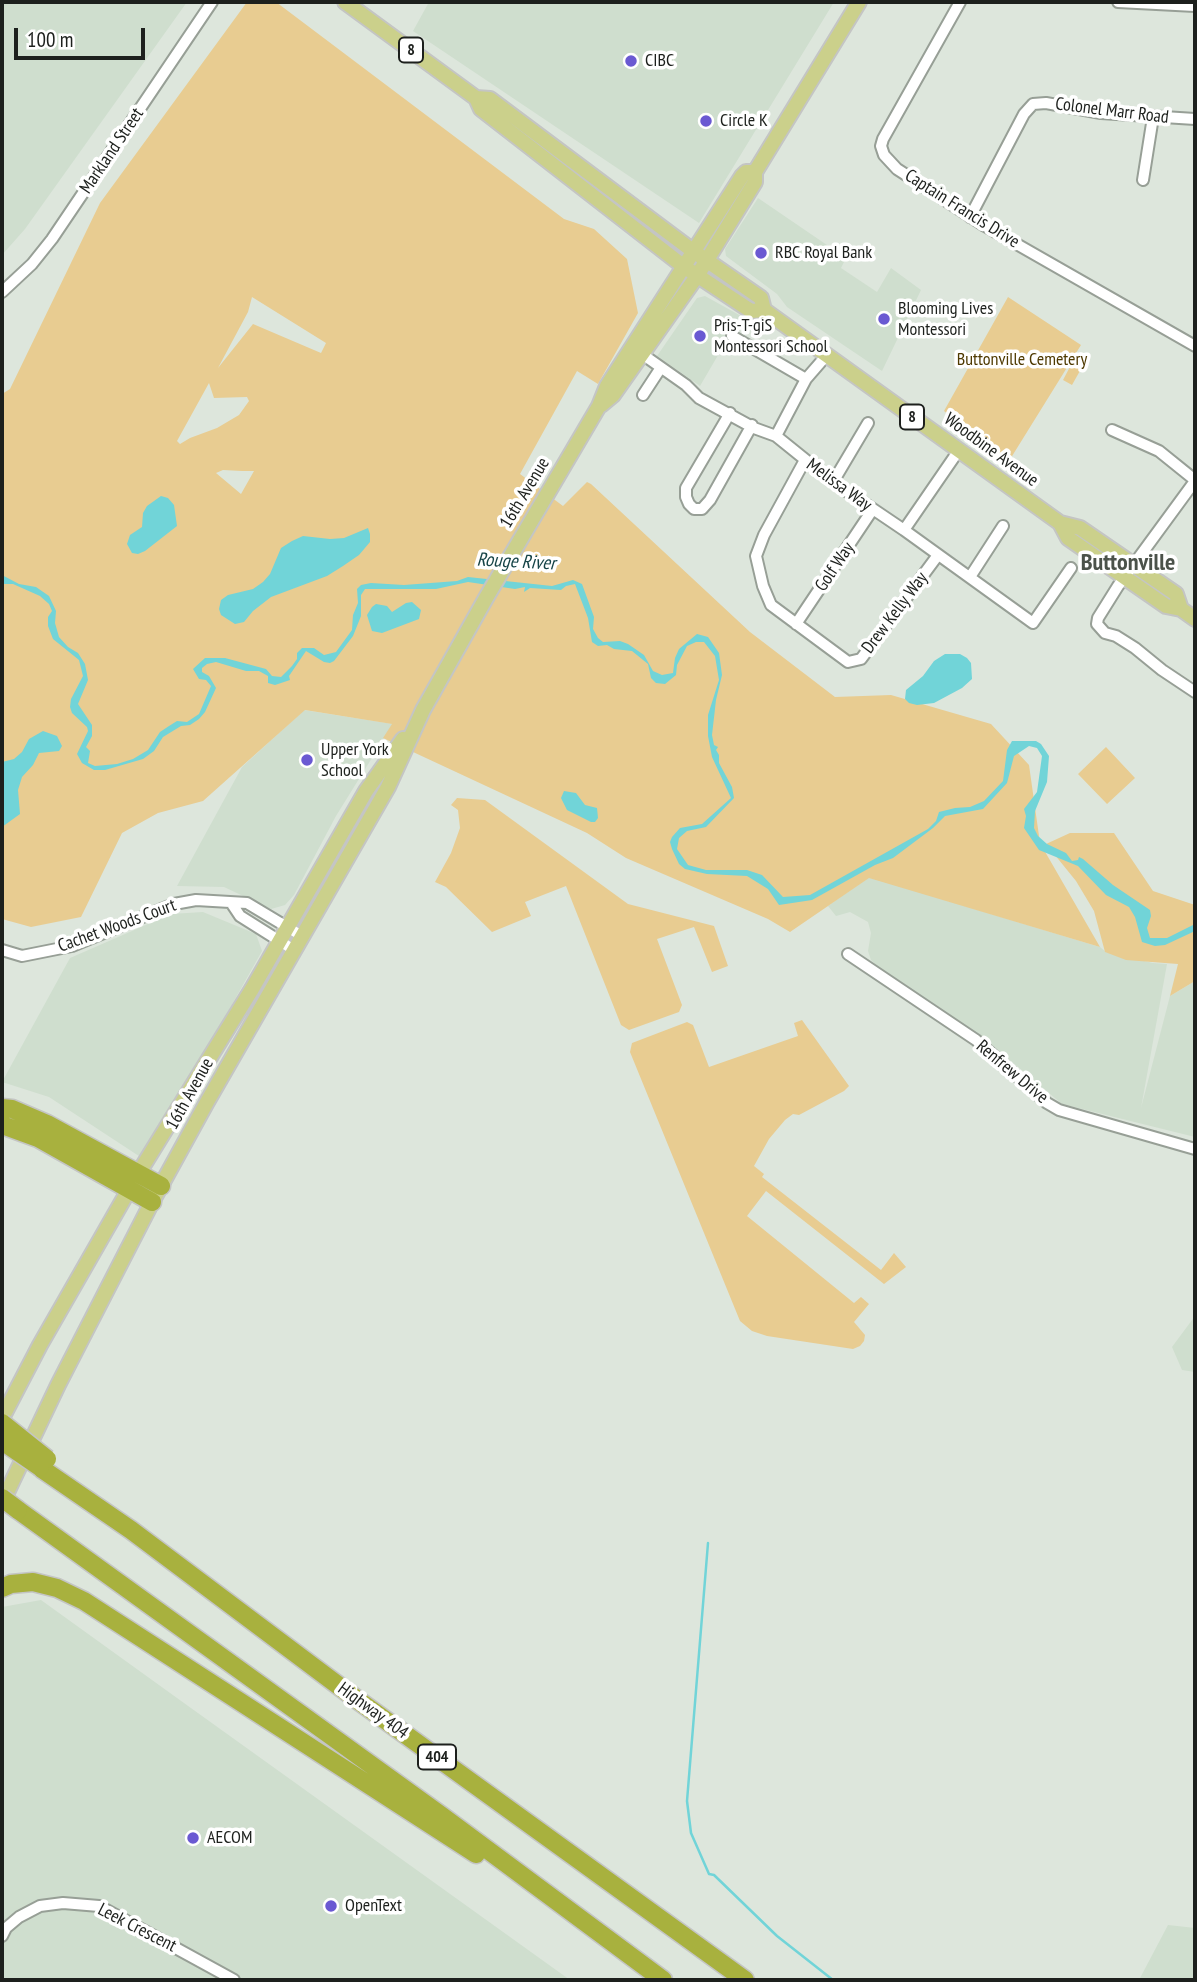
<!DOCTYPE html>
<html>
<head>
<meta charset="utf-8">
<style>
  body { margin:0 }
  #map { position:relative; width:1197px; height:1982px; overflow:hidden; background:#dde6dc; font-family:"PT Sans Narrow",sans-serif }
  canvas { display:block }
  .frame { position:absolute; inset:0; border:4px solid #1d201d; pointer-events:none }
  .scale { position:absolute; left:14px; top:28px; width:131px; height:32px; box-sizing:border-box; border:4px solid #1d201d; border-top:0; padding-left:9px; font-size:21px; line-height:24px; white-space:nowrap; color:#1d201d; -webkit-text-stroke:5px #fff; paint-order:stroke }
</style>
</head>
<body>
<div id="map">
<canvas width="1197" height="1982"></canvas>
<div class="frame"></div>
<div class="scale">100 m</div>
</div>
<script>
const context = document.querySelector('canvas').getContext('2d');
context.lineJoin = 'round';
function fillPath(path, color) { context.fillStyle = color; context.fill(path, 'evenodd'); }
const toPath = rows => new Path2D(rows.map(r => 'M' + r).join(''));
function stroke(path, color, width, dash) { context.strokeStyle = color; context.lineWidth = width; context.lineCap = dash ? 'butt' : 'round'; context.setLineDash(dash || []); context.stroke(path); }
function write(font, color, halo, rows, align = 'center') {
  context.font = font + ' "PT Sans Narrow",sans-serif'; context.lineWidth = 7; context.setLineDash([]); context.textBaseline = 'middle'; context.strokeStyle = halo; context.fillStyle = color; for (const [text, x, y, turn = 0] of rows) {
    context.save(); context.translate(x, y); context.rotate((+turn || 0) * Math.PI / 180); context.textAlign = isNaN(turn) ? turn : align; if (halo) context.strokeText(text, 0, 0); context.fillText(text, 0, 0); context.restore();
  }
}
const built = toPath([
  [2,2,187,2,25,229,2,255],
  [429,2,834,2,699,223,413,31],
  [758,198,846,258,841,268,877,292,891,268,921,290,882,371,787,307,777,294,726,256,725,249],
  [705,296,741,316,700,386,657,356,697,298],
  [304,710,393,724,336,816,294,895,285,905,271,909,224,887,177,886,242,767],
  [869,877,1100,947,1106,952,1153,963,1167,964,1141,1108,1170,996,1195,981,1195,1137,1062,1104,980,1035,877,966,871,960,868,951,871,933,868,922,850,912,836,916,828,906],
  [203,912,256,934,262,951,145,1160,49,1097,2,1082,70,958,171,914],
  [1195,1316,1195,1372,1182,1370,1172,1347],
  [41,1600,177,1698,570,1980,2,1980,2,1607],
  [1168,1925,1195,1928,1195,1980,1139,1980]
]);
const green = toPath([
  [247,2,276,2,564,219,594,229,627,259,638,313,598,384,577,371,520,474,563,506,587,482,591,484,750,632,835,697,891,695,991,724,1029,765,1040,843,1100,947,869,878,790,932,768,919,626,858,587,833,383,738,392,724,305,710,203,801,158,813,122,833,81,917,31,927,2,919,2,394,10,389,100,203],
  [252,297,326,343,321,353,253,324,218,368,248,312],
  [209,383,214,398,247,397,249,401,239,415,217,428,190,438,180,444,177,441],
  [223,470,242,471,254,471,241,494,216,473],
  [1008,297,1081,345,1009,461,944,411],
  [1072,363,1081,369,1072,385,1063,380],
  [1106,747,1135,778,1107,804,1078,774],
  [457,798,485,800,628,904,714,926,728,966,712,972,694,927,657,939,682,1005,679,1012,629,1030,621,1025,566,886,525,902,531,916,492,932,446,887,435,882,451,853,460,828,458,810,451,805],
  [1070,833,1114,833,1153,891,1195,905,1195,981,1170,996,1178,964,1126,960,1105,952,1094,911,1076,881,1046,844],
  [802,1020,849,1086,844,1091,799,1115,793,1114,785,1120,769,1139,754,1166,764,1174,762,1177,881,1270,894,1253,906,1267,884,1284,766,1191,747,1216,854,1303,861,1297,869,1304,854,1322,865,1335,864,1341,860,1346,853,1349,767,1336,752,1331,740,1321,630,1052,632,1043,687,1022,693,1025,709,1067,798,1036,794,1023]
]);
const water = toPath([
  [161,496,168,498,174,505,177,526,145,551,138,554,132,553,127,544,130,535,142,527,143,513,147,506],
  [368,528,370,534,370,542,359,555,343,566,327,576,271,597,253,611,244,622,235,624,221,615,219,609,221,600,228,595,253,589,263,582,270,574,281,548,292,541,303,536,330,539,344,538],
  [2,575,19,584,36,587,49,596,56,611,55,623,59,637,68,647,78,653,85,664,88,680,78,704,92,725,92,736,86,747,90,751,88,763,95,766,117,764,133,759,148,750,160,732,169,726,177,721,187,722,199,714,211,686,206,680,199,679,193,669,205,658,225,658,266,669,272,676,281,677,292,666,297,659,297,653,302,648,314,648,324,655,336,652,352,630,353,615,358,603,357,589,361,585,371,583,404,585,457,581,468,577,552,586,573,580,582,584,594,617,593,629,598,638,603,642,620,641,628,644,644,655,653,671,662,675,673,673,675,658,679,649,697,634,708,637,719,653,722,675,716,700,712,735,714,745,718,747,716,750,719,755,719,763,732,787,734,798,706,827,687,831,679,838,677,849,688,865,706,870,747,870,762,875,783,897,810,895,928,829,936,821,939,812,955,808,970,807,984,801,1003,781,1007,750,1012,741,1036,741,1041,744,1049,756,1047,782,1035,811,1034,828,1038,836,1047,844,1066,853,1072,861,1078,860,1079,857,1083,859,1113,885,1150,910,1151,916,1147,928,1150,938,1167,938,1195,924,1195,931,1165,945,1155,946,1142,942,1135,917,1129,907,1106,895,1078,866,1039,850,1024,828,1026,816,1024,809,1037,792,1042,756,1037,748,1029,746,1014,756,1007,783,983,809,945,816,933,828,893,858,875,865,812,900,779,905,768,889,747,876,707,874,685,869,679,864,672,849,670,842,672,837,680,828,702,824,731,798,712,757,708,736,708,715,719,680,715,656,704,642,696,642,687,646,677,665,676,675,665,684,656,683,651,678,648,664,632,651,614,649,607,645,598,646,592,642,588,618,575,584,566,586,561,590,530,588,524,592,525,587,515,589,468,582,436,589,365,589,361,595,361,616,353,636,334,661,330,663,324,662,306,651,289,676,290,680,275,685,268,683,268,676,259,671,246,671,216,662,207,664,202,668,202,672,209,676,216,688,205,712,199,719,190,725,181,726,163,737,154,751,143,759,105,770,94,770,82,763,77,754,88,731,87,727,72,713,70,707,71,699,83,676,79,660,53,639,48,626,48,617,52,611,49,604,40,596,13,584,2,584],
  [412,602,421,610,419,619,382,633,372,631,367,615,372,607,376,604,387,606,392,612,406,603],
  [945,654,960,654,967,658,971,663,972,679,962,688,934,703,917,705,909,703,905,699,906,690,923,676,934,661],
  [43,731,57,736,62,746,59,751,39,753,33,765,22,777,18,790,20,814,2,827,2,762,14,759,22,752,29,739],
  [564,791,576,793,585,805,597,808,598,818,595,822,591,822,567,810,561,798]
]);
const stream = toPath([
  [708,1543,687,1801,691,1833,709,1874,714,1875,777,1936,833,1980]
]);
const minor = toPath([
  [960,2,883,139,881,146,884,155,897,169,985,226,1195,346],
  [1118,2,1195,6],
  [1143,180,1153,117],
  [970,217,1024,114,1033,104,1046,103,1101,113,1195,119],
  [2,292,32,264,52,239,212,2],
  [732,336,806,379],
  [642,354,686,385,699,398,754,428,776,436,833,482,904,530,1033,623,1071,568],
  [643,395,660,369],
  [730,413,686,488,686,497,689,504,694,509,702,509,710,500,752,425],
  [1112,430,1159,451,1195,480],
  [776,436,806,379,826,356],
  [805,460,764,535,756,556,763,586,771,605,848,662,861,659,938,555],
  [1195,481,1118,586,1098,618,1097,624,1105,633,1116,636,1135,648,1162,670,1195,692],
  [833,482,868,423],
  [904,530,959,450],
  [970,577,1003,526],
  [796,624,873,509],
  [232,904,240,916,294,950],
  [2,950,22,956,72,946,174,904,196,900,247,903,302,936],
  [848,954,976,1040,1047,1103,1059,1110,1195,1149],
  [2,1936,6,1928,19,1917,40,1906,63,1903,99,1906,234,1980]
]);
const major = toPath([
  [345,2,476,98,481,109,683,266,751,311,764,310],
  [476,98,490,99,693,251,761,298,764,310,1060,523,1080,528,1176,594,1181,609],
  [601,405,613,395,697,276,755,182,755,172,859,2],
  [1060,523,1068,538,1166,606,1181,609,1195,619],
  [2,1418,40,1345,138,1174,252,989,366,791,403,739],
  [2,1503,58,1385,152,1202,207,1102,388,787,423,710,486,598,599,406,607,386,742,176,746,172,755,172]
]);
const highway = toPath([
  [2,1108,12,1109,47,1124,161,1186],
  [2,1125,38,1138,152,1202],
  [42,1469,131,1530,359,1701,745,1980],
  [18,1510,442,1816,663,1980],
  [2,1588,11,1584,33,1582,57,1588,84,1601,476,1854]
]);
const highwayBridge = toPath([
  [2,1423,47,1459],
  [2,1441,40,1467],
  [2,1498,18,1510]
]);
const markers = [
  [631,61,7,"#6a59d2"],
  [706,121,7,"#6a59d2"],
  [761,253,7,"#6a59d2"],
  [884,319,7,"#6a59d2"],
  [700,336,7,"#6a59d2"],
  [307,760,7,"#6a59d2"],
  [193,1838,7,"#6a59d2"],
  [331,1906,7,"#6a59d2"]
];
const shields = [
  [411,50,24],
  [912,417,24],
  [437,1757,38]
];
const shieldNames = [
  ["8",411,50],
  ["8",912,417],
  ["404",437,1757]
];
const poiNames = [
  ["CIBC",645,61],
  ["Circle K",720,121],
  ["RBC Royal Bank",775,253],
  ["Blooming Lives",898,309],
  ["Montessori",898,330],
  ["Pris-T-giS",714,326],
  ["Montessori School",714,347],
  ["Upper York",321,750],
  ["School",321,771],
  ["AECOM",207,1838],
  ["OpenText",345,1906]
];
const streetNames = [
  ["Colonel Marr Road",1112,111,7],
  ["Markland Street",112,151,-56],
  ["Captain Francis Drive",962,209,32],
  ["Woodbine Avenue",991,450,36],
  ["Melissa Way",839,485,36],
  ["16th Avenue",525,493,-59],
  ["Golf Way",835,567,-56],
  ["Drew Kelly Way",895,613,-53],
  ["Cachet Woods Court",117,926,-20],
  ["Renfrew Drive",1012,1072,40],
  ["16th Avenue",190,1094,-61],
  ["Highway 404",373,1711,36],
  ["Leek Crescent",137,1928,27]
];
const parkNames = [
  ["Buttonville Cemetery",1022,360]
];
const waterNames = [
  ["Rouge River",516,562,3]
];
const districtNames = [
  ["Buttonville",1128,563]
];
fillPath(built, '#cfdece');
fillPath(green, '#e8cc91');
fillPath(water, '#71d4d8');
stroke(stream, '#71d4d8', 2.5);
stroke(minor, '#979f96', 14);
stroke(major, '#c4c5c4', 18);
stroke(highway, '#c4c5c4', 21);
stroke(minor, '#fff', 10);
stroke(major, '#cbd08b', 14);
stroke(highway, '#a8b13e', 18);
stroke(highwayBridge, '#c4c5c4', 21, []);
stroke(highwayBridge, '#a8b13e', 18);
for (const [x, y, r, color] of markers) { const dot = new Path2D(); dot.arc(x, y, r, 0, 2 * Math.PI); context.fillStyle = color; context.fill(dot); stroke(dot, '#fff', 2.5); }
for (const [x, y, w] of shields) { const box = new Path2D(); box.roundRect(x - w / 2, y - 12.5, w, 25, 5); context.fillStyle = '#fff'; context.fill(box); stroke(box, '#1d201d', 2); }
write('bold 16px', '#1d201d', null, shieldNames);
write('18px', '#1d201d', '#fff', poiNames, 'left');
write('18px', '#1d201d', '#fff', streetNames);
write('18px', '#4e3900', '#fff', parkNames);
write('italic 19px', '#164447', '#fff', waterNames);
write('bold 24px', '#4b524a', '#fff', districtNames);
</script>
</body>
</html>
